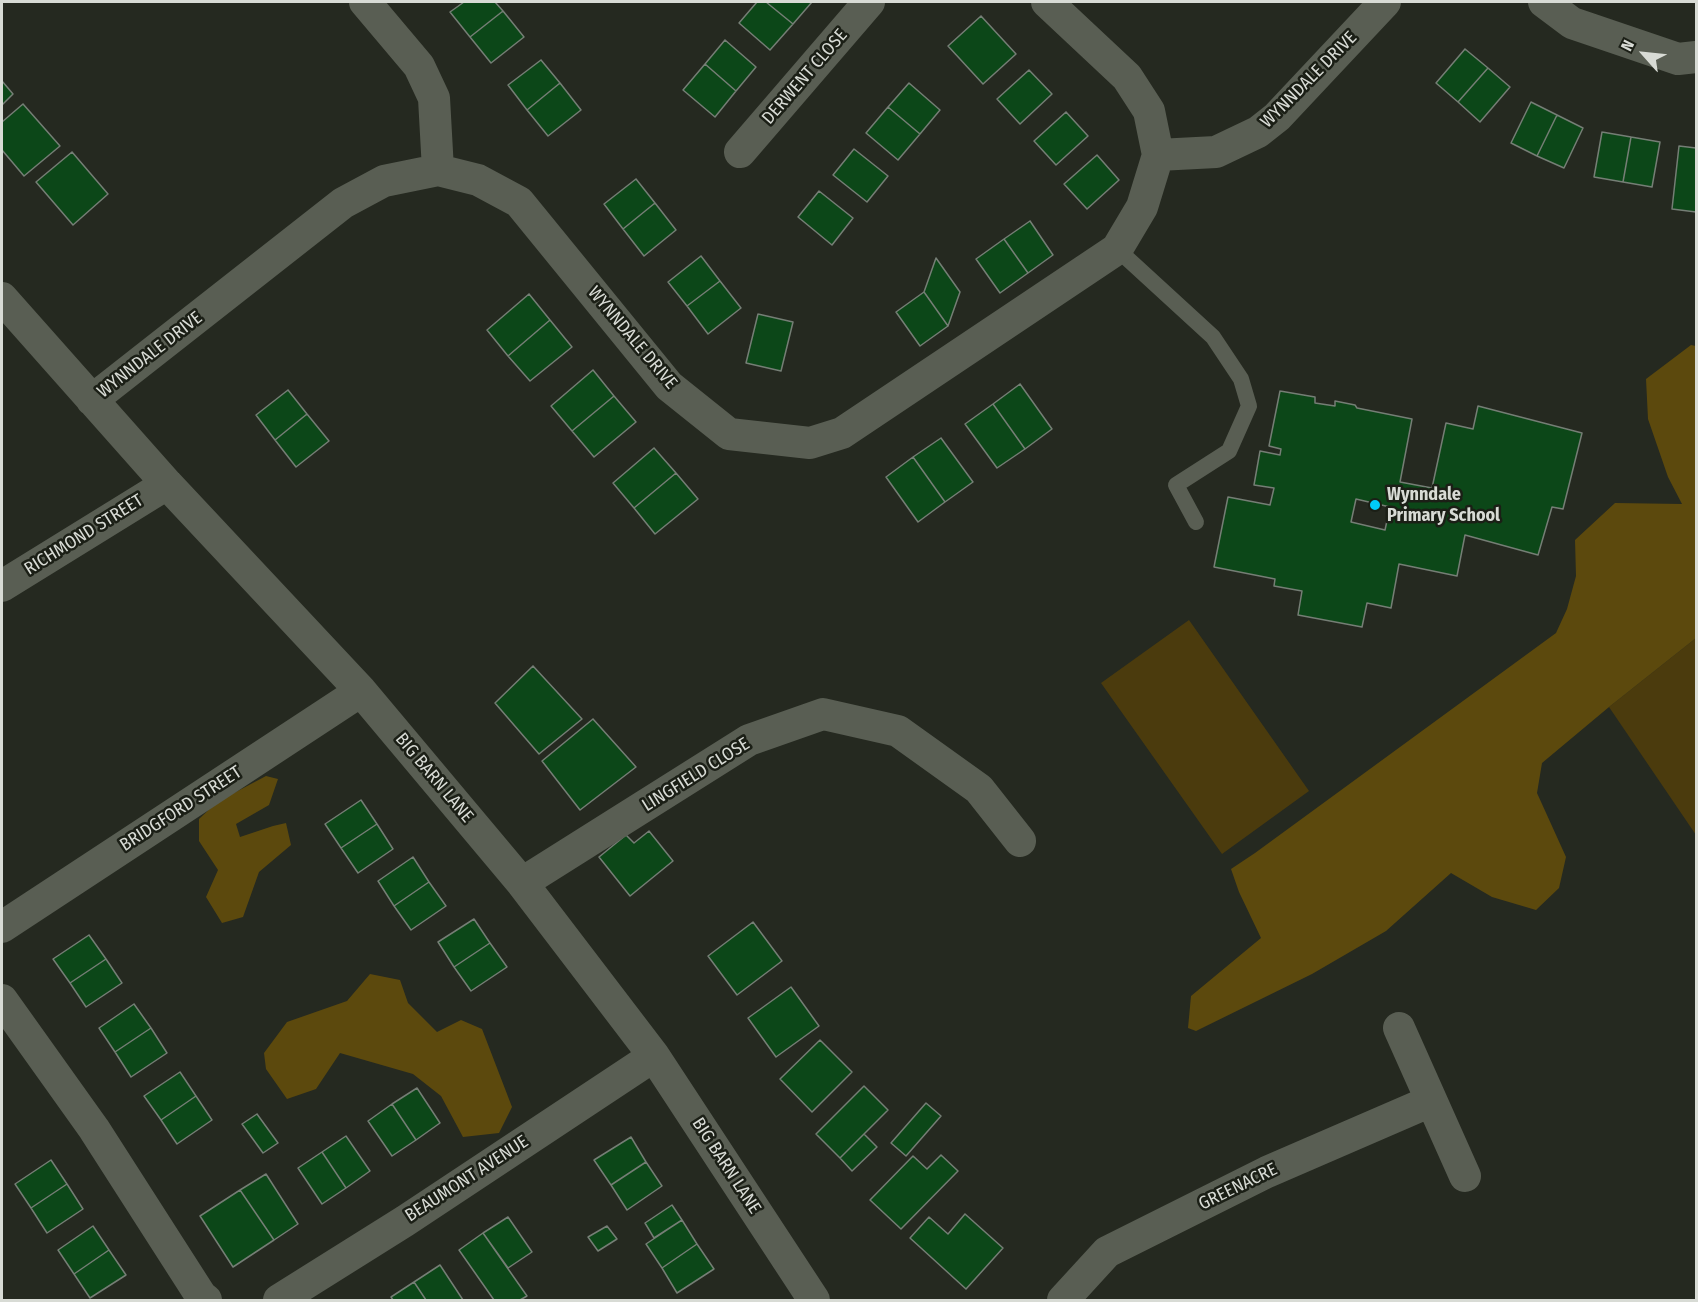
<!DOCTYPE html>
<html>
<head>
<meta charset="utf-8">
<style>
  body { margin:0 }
  #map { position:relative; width:1698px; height:1302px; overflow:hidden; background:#252920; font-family:"Fira Sans Condensed",sans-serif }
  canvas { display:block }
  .frame { position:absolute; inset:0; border:3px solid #d8dbd5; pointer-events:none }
  .north { position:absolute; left:1614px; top:24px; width:60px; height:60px; -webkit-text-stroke:4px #1b1f16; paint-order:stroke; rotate:297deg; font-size:16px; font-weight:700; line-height:24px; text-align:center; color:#d8dbd5 }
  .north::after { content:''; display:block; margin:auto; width:21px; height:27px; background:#d8dbd5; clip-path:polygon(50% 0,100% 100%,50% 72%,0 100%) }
</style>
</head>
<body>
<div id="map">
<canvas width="1698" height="1302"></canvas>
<div class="frame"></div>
<div class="north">N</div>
</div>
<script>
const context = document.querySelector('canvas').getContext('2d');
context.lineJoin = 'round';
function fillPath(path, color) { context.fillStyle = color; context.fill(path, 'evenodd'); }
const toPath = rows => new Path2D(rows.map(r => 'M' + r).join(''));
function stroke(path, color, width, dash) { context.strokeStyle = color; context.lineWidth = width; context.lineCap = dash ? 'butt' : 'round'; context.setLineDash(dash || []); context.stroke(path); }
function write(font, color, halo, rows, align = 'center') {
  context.font = font + ' "Fira Sans Condensed",sans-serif'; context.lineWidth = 5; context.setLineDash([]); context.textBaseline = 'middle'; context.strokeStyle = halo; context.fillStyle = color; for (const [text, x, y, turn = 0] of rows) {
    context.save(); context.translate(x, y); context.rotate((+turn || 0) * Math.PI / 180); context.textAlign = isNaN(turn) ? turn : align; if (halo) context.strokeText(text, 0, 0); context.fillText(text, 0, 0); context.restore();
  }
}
const green = toPath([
  [1189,620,1309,791,1222,854,1101,683],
  [1696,638,1696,835,1609,707]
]);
const forest = toPath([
  [1691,345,1696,346,1696,638,1609,707,1542,763,1537,793,1566,857,1559,888,1536,910,1492,897,1451,873,1386,931,1312,974,1196,1031,1188,1028,1191,996,1261,938,1239,892,1231,869,1255,853,1556,633,1567,609,1576,576,1575,540,1615,503,1682,504,1668,477,1648,419,1646,379],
  [266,776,278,779,269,805,236,824,240,837,273,826,286,823,291,845,259,872,243,917,222,923,206,897,218,870,199,841,199,819,217,802],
  [370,974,400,980,408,1003,437,1032,461,1020,482,1029,512,1107,499,1133,463,1137,441,1096,413,1074,340,1053,316,1089,287,1099,266,1069,264,1053,287,1022,347,1001]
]);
const building = toPath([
  [464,2,495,2,503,11,470,37,450,12,464,2],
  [757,2,766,2,793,24,770,50,739,23,757,2],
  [766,2,812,2,793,24,766,2],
  [503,11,524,37,491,63,470,37,503,11],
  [981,16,1016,54,983,84,948,46,981,16],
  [725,40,756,67,736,91,705,64,725,40],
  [1465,49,1488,68,1458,102,1436,83,1465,49],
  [541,60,560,83,527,110,508,85,541,60],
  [705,64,736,91,715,117,683,90,705,64],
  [1488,68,1510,87,1480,122,1458,102,1488,68],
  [1029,70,1052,94,1020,124,997,99,1029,70],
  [2,81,13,94,2,105,2,81],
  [560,83,581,110,548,136,527,110,560,83],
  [909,83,940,110,920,134,888,107,909,83],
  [1531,102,1557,115,1537,156,1511,143,1531,102],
  [23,104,60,146,24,176,2,150,2,122,23,104],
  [888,107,920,134,898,160,866,133,888,107],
  [1066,112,1088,136,1056,165,1034,141,1066,112],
  [1557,115,1583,128,1564,168,1537,156,1557,115],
  [1602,132,1631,137,1623,182,1594,177,1602,132],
  [1631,137,1660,142,1652,187,1623,182,1631,137],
  [1679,146,1696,148,1696,212,1672,209,1679,146],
  [854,149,888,176,867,202,833,175,854,149],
  [72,152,108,194,73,225,36,182,72,152],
  [1097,155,1119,180,1087,209,1064,184,1097,155],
  [636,179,655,203,623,229,604,204,636,179],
  [819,191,853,218,832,245,798,217,819,191],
  [655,203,676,230,644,256,623,229,655,203],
  [1030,221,1053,255,1028,273,1004,239,1030,221],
  [1004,239,1028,273,1000,293,976,259,1004,239],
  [701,256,720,281,687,306,668,282,701,256],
  [936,258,960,292,948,326,924,292,936,258],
  [720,281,741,308,708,334,687,306,720,281],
  [924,292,948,326,920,346,896,312,924,292],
  [529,294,550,320,508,356,487,330,529,294],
  [758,314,793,322,781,371,746,363,758,314],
  [550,320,572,347,530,381,508,356,550,320],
  [593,370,614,396,572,431,551,406,593,370],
  [1020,384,1052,429,1025,449,993,404,1020,384],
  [288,390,307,414,275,440,256,415,288,390],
  [1280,391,1315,397,1315,403,1335,406,1335,401,1355,405,1357,408,1412,419,1400,482,1432,488,1446,423,1473,429,1478,406,1582,433,1563,509,1552,507,1538,555,1465,535,1457,576,1399,564,1391,608,1367,603,1362,627,1298,615,1302,591,1274,586,1275,579,1214,567,1228,497,1270,505,1274,488,1254,485,1260,451,1280,455,1281,449,1269,446,1280,391],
  [1356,499,1390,507,1385,530,1351,522,1356,499],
  [614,396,636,422,594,457,572,431,614,396],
  [993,404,1025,449,997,468,965,424,993,404],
  [307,414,329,441,296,467,275,440,307,414],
  [941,438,973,482,945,502,913,457,941,438],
  [654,448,676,473,634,508,613,483,654,448],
  [913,457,945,502,918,522,886,477,913,457],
  [676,473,698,499,655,534,634,508,676,473],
  [533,666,582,719,539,754,495,703,533,666],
  [593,719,636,767,580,810,542,761,593,719],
  [361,800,377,824,341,848,325,824,361,800],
  [377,824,393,849,358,873,341,848,377,824],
  [649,831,673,861,630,896,599,857,626,835,634,843,649,831],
  [413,857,429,882,394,906,378,881,413,857],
  [429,882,446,906,411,930,394,906,429,882],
  [474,919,490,943,454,967,438,942,474,919],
  [753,922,782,961,737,995,708,956,753,922],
  [89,935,106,959,70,983,53,959,89,935],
  [490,943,507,967,471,991,454,967,490,943],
  [106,959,122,983,86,1007,70,983,106,959],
  [791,987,819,1026,776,1057,748,1018,791,987],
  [134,1004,151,1028,115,1052,99,1028,134,1004],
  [151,1028,167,1053,131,1077,115,1052,151,1028],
  [820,1040,852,1072,812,1112,780,1079,820,1040],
  [180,1072,196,1096,161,1120,144,1096,180,1072],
  [864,1086,888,1110,840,1158,816,1134,864,1086],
  [417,1088,440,1123,416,1140,392,1104,417,1088],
  [196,1096,212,1120,177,1144,161,1120,196,1096],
  [926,1103,941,1116,906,1156,891,1143,926,1103],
  [392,1104,416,1140,392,1156,368,1121,392,1104],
  [257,1114,278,1143,263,1153,242,1124,257,1114],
  [864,1134,877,1147,852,1171,840,1158,864,1134],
  [346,1136,370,1171,346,1188,322,1152,346,1136],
  [631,1137,646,1162,611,1185,594,1160,631,1137],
  [322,1152,346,1188,322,1204,298,1168,322,1152],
  [941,1155,958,1171,901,1229,870,1200,913,1156,927,1169,941,1155],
  [51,1160,67,1184,31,1208,15,1184,51,1160],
  [646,1162,662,1186,627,1210,611,1185,646,1162],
  [266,1174,298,1224,274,1240,240,1190,266,1174],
  [67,1184,83,1209,47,1233,31,1208,67,1184],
  [240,1190,274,1240,233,1267,200,1216,240,1190],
  [672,1205,682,1220,654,1238,645,1223,672,1205],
  [965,1214,1003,1248,966,1289,910,1238,929,1217,948,1234,965,1214],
  [508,1217,532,1252,508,1268,483,1233,508,1217],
  [682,1220,697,1244,662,1268,646,1244,682,1220],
  [93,1226,109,1250,74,1274,58,1250,93,1226],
  [607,1226,617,1239,598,1251,588,1237,607,1226],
  [483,1233,527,1296,520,1300,494,1300,459,1250,483,1233],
  [697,1244,714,1269,677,1293,662,1268,697,1244],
  [109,1250,126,1275,90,1298,74,1274,109,1250],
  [440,1265,463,1300,426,1300,414,1282,440,1265],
  [414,1282,426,1300,393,1300,391,1297,414,1282]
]);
const service = toPath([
  [1117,249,1213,337,1241,379,1249,406,1229,451,1176,485,1196,522]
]);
const minor = toPath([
  [365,2,419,66,434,98,438,170],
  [1047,2,1127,77,1149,111,1158,155],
  [1544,2,1572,23,1678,59,1696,57],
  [740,152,869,2],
  [2,298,167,484,361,691,522,883,654,1056,814,1300],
  [92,400,343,203,384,181,438,170,478,180,519,202,669,386,729,434,810,443,842,433,1117,249,1142,207,1158,155,1216,152,1258,132,1277,117,1385,2],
  [2,586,167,484],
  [522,883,749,740,823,714,898,731,979,789,1020,841],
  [2,927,361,691],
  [2,1000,94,1129,201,1296,206,1300],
  [1399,1028,1465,1176],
  [279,1300,405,1221,654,1056],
  [1063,1300,1107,1252,1267,1172,1431,1101]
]);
const markers = [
  [1375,505,6,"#00cbf9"]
];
const streetNames = [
  ["DERWENT CLOSE",805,77,-49],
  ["WYNNDALE DRIVE",1309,80,-45],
  ["WYNNDALE DRIVE",632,338,50],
  ["WYNNDALE DRIVE",150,355,-38],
  ["RICHMOND STREET",84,535,-32],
  ["LINGFIELD CLOSE",696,775,-32],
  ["BIG BARN LANE",434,778,50],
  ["BRIDGFORD STREET",181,809,-33],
  ["BIG BARN LANE",726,1166,57],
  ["BEAUMONT AVENUE",467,1179,-33],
  ["GREENACRE",1238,1187,-26]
];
const poiNames = [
  ["Wynndale",1387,495],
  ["Primary School",1387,516]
];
fillPath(green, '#4b3b0d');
fillPath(forest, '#5c490d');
fillPath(building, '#0c4718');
stroke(building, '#757e75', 1.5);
stroke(service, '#595e53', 16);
stroke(minor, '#595e53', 32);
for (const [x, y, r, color] of markers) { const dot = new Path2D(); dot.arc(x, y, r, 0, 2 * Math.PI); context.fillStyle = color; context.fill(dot); stroke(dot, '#1b1f16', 2); }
write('18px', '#d8dbd5', '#1b1f16', streetNames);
write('bold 18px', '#d8dbd5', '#1b1f16', poiNames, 'left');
</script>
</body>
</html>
